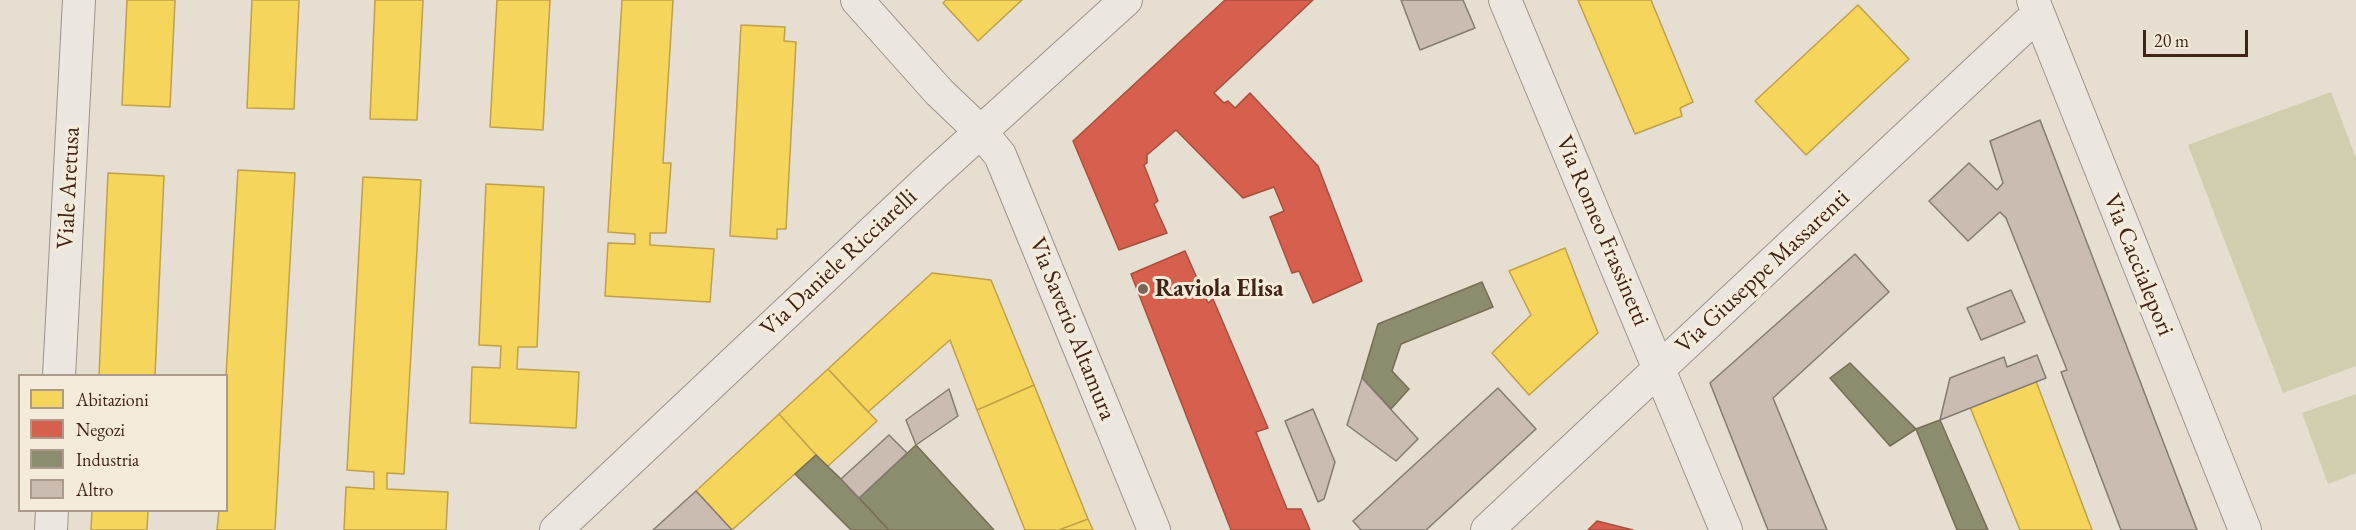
<!DOCTYPE html>
<html>
<head>
<meta charset="utf-8">
<style>
  body { margin:0 }
  #map { position:relative; width:2356px; height:530px; overflow:hidden; background:#e6ded0; font-family:"EB Garamond",serif }
  canvas { display:block }
  .legend { position:absolute; left:18px; top:374px; width:210px; height:138px; box-sizing:border-box; background:#f4ebdb; border:2px solid #ac9b8d; margin:0; padding:8px 10px; list-style:none; font-size:18px; color:#412418 }
  .legend li { display:flex; align-items:center; gap:12px; height:30px }
  .legend b { width:30px; border:2px solid #ac9b8d }
  .scale { position:absolute; left:2143px; top:30px; width:105px; height:27px; box-sizing:border-box; border:3px solid #412418; border-top:0; padding-left:8px; font-size:18px; line-height:21px; white-space:nowrap; color:#412418; -webkit-text-stroke:4px #f4ebdb; paint-order:stroke }
</style>
</head>
<body>
<div id="map">
<canvas width="2356" height="530"></canvas>
<ul class="legend">
<li><b style="height:16px;background:#f6d55c"></b>Abitazioni</li>
<li><b style="height:16px;background:#d6604d"></b>Negozi</li>
<li><b style="height:16px;background:#8c8c6e"></b>Industria</li>
<li><b style="height:16px;background:#cbbcb1"></b>Altro</li>
</ul>
<div class="scale">20 m</div>
</div>
<script>
const context = document.querySelector('canvas').getContext('2d');
context.lineJoin = 'round';
function fillPath(path, color) { context.fillStyle = color; context.fill(path, 'evenodd'); }
const toPath = rows => new Path2D(rows.map(r => 'M' + r).join(''));
function stroke(path, color, width, dash) { context.strokeStyle = color; context.lineWidth = width; context.lineCap = dash ? 'butt' : 'round'; context.setLineDash(dash || []); context.stroke(path); }
function write(font, color, halo, rows, align = 'center') {
  context.font = font + ' "EB Garamond",serif'; context.lineWidth = 6; context.setLineDash([]); context.textBaseline = 'middle'; context.strokeStyle = halo; context.fillStyle = color; for (const [text, x, y, turn = 0] of rows) {
    context.save(); context.translate(x, y); context.rotate((+turn || 0) * Math.PI / 180); context.textAlign = isNaN(turn) ? turn : align; if (halo) context.strokeText(text, 0, 0); context.fillText(text, 0, 0); context.restore();
  }
}
const green = toPath([
  [2331,92,2356,158,2356,366,2283,393,2188,145],
  [2356,394,2356,473,2328,484,2302,413]
]);
const homes = toPath([
  [127,0,175,0,170,107,122,105,127,0],
  [252,0,299,0,294,109,247,108,252,0],
  [375,0,423,0,417,120,370,119,375,0],
  [497,0,550,0,543,130,490,127,497,0],
  [622,0,673,0,663,163,671,163,666,233,650,233,650,245,714,249,710,302,605,296,608,243,635,244,635,234,608,232,622,0],
  [946,0,1022,0,978,41,943,3,946,0],
  [1578,0,1651,0,1693,102,1680,108,1682,116,1635,134,1578,0],
  [1858,5,1909,59,1806,155,1755,101,1858,5],
  [741,25,785,27,784,41,796,42,786,229,777,229,777,239,730,236,741,25],
  [238,170,295,173,275,530,217,530,219,510,226,510,226,376,238,170],
  [108,173,164,176,155,376,99,376,108,173],
  [363,177,421,180,404,474,387,473,387,489,448,492,446,530,344,530,346,487,374,489,374,472,347,470,363,177],
  [486,184,544,187,537,347,518,347,517,369,579,372,576,428,470,423,472,367,500,368,501,346,479,345,486,184],
  [1565,248,1598,333,1529,395,1492,353,1531,315,1509,271,1565,248],
  [932,273,991,280,1034,385,977,410,950,340,868,412,828,369,932,273],
  [828,369,877,421,827,467,779,414,828,369],
  [2036,381,2092,530,2020,530,1970,407,2036,381],
  [1034,385,1088,519,1059,530,1025,530,977,410,1034,385],
  [779,414,816,455,732,530,696,491,779,414],
  [92,510,148,510,147,530,91,530,92,510],
  [1088,519,1093,530,1059,530,1088,519]
]);
const shops = toPath([
  [1225,0,1313,0,1214,93,1224,103,1228,101,1235,108,1250,93,1318,166,1362,281,1313,303,1299,271,1292,273,1270,217,1284,211,1274,187,1243,198,1176,130,1147,155,1147,163,1144,165,1158,201,1154,204,1167,233,1119,250,1073,141,1225,0],
  [1185,251,1208,303,1213,299,1268,428,1256,432,1287,509,1301,509,1310,530,1231,530,1131,274,1185,251],
  [1597,521,1633,530,1588,530,1597,521]
]);
const industry = toPath([
  [1482,282,1493,307,1401,344,1392,371,1409,389,1391,409,1362,378,1378,324,1482,282],
  [1850,363,1916,429,1890,446,1830,378,1850,363],
  [1940,420,1988,530,1957,530,1916,429,1940,420],
  [916,445,994,530,889,530,859,498,916,445],
  [816,455,841,479,889,530,851,530,795,474,816,455]
]);
const building = toPath([
  [1401,0,1463,0,1475,28,1420,50,1401,0],
  [2040,120,2197,530,2121,530,2061,372,2067,370,2006,218,2000,212,1968,241,1929,201,1969,163,1997,190,2003,183,1990,141,2040,120],
  [1855,254,1889,292,1773,398,1827,530,1768,530,1710,383,1855,254],
  [2011,290,2025,322,1981,340,1967,308,2011,290],
  [2037,355,2046,378,1940,420,1950,378,2004,357,2007,367,2037,355],
  [1362,378,1418,439,1396,461,1347,425,1362,378],
  [1498,388,1536,429,1426,530,1361,530,1353,521,1498,388],
  [949,389,958,416,916,445,906,420,949,389],
  [1313,409,1335,462,1324,499,1318,502,1285,421,1313,409],
  [889,435,907,453,859,498,841,479,889,435],
  [696,491,732,530,653,530,696,491]
]);
const street = toPath([
  [857,0,939,92,982,133,1000,155,1154,530],
  [1505,0,1726,530],
  [2033,0,2245,530],
  [59,376,79,0],
  [51,530,52,510],
  [556,530,934,174,1126,0],
  [1487,530,2038,14]
]);
const markers = [
  [1143,289,6,"#7b6558"]
];
const streetNames = [
  ["Viale Aretusa",69,188,-87],
  ["Via Romeo Frassinetti",1602,231,67],
  ["Via Daniele Ricciarelli",839,263,-43],
  ["Via Caccialepori",2138,265,68],
  ["Via Giuseppe Massarenti",1763,272,-43],
  ["Via Saverio Altamura",1072,329,68]
];
const poiNames = [
  ["Raviola Elisa",1155,289]
];
fillPath(green, '#d0ceae');
fillPath(homes, '#f6d55c');
stroke(homes, '#c0a048', 1.5);
fillPath(shops, '#d6604d');
stroke(shops, '#a94e3d', 1.5);
fillPath(industry, '#8c8c6e');
stroke(industry, '#766d54', 1.5);
fillPath(building, '#cbbcb1');
stroke(building, '#847b72', 1.5);
stroke(street, '#9c938a', 34);
stroke(street, '#ebe7e0', 32);
for (const [x, y, r, color] of markers) { const dot = new Path2D(); dot.arc(x, y, r, 0, 2 * Math.PI); context.fillStyle = color; context.fill(dot); stroke(dot, '#f4ebdb', 2); }
write('24px', '#412418', '#f4ebdb', streetNames);
write('bold 24px', '#412418', '#f4ebdb', poiNames, 'left');
</script>
</body>
</html>
